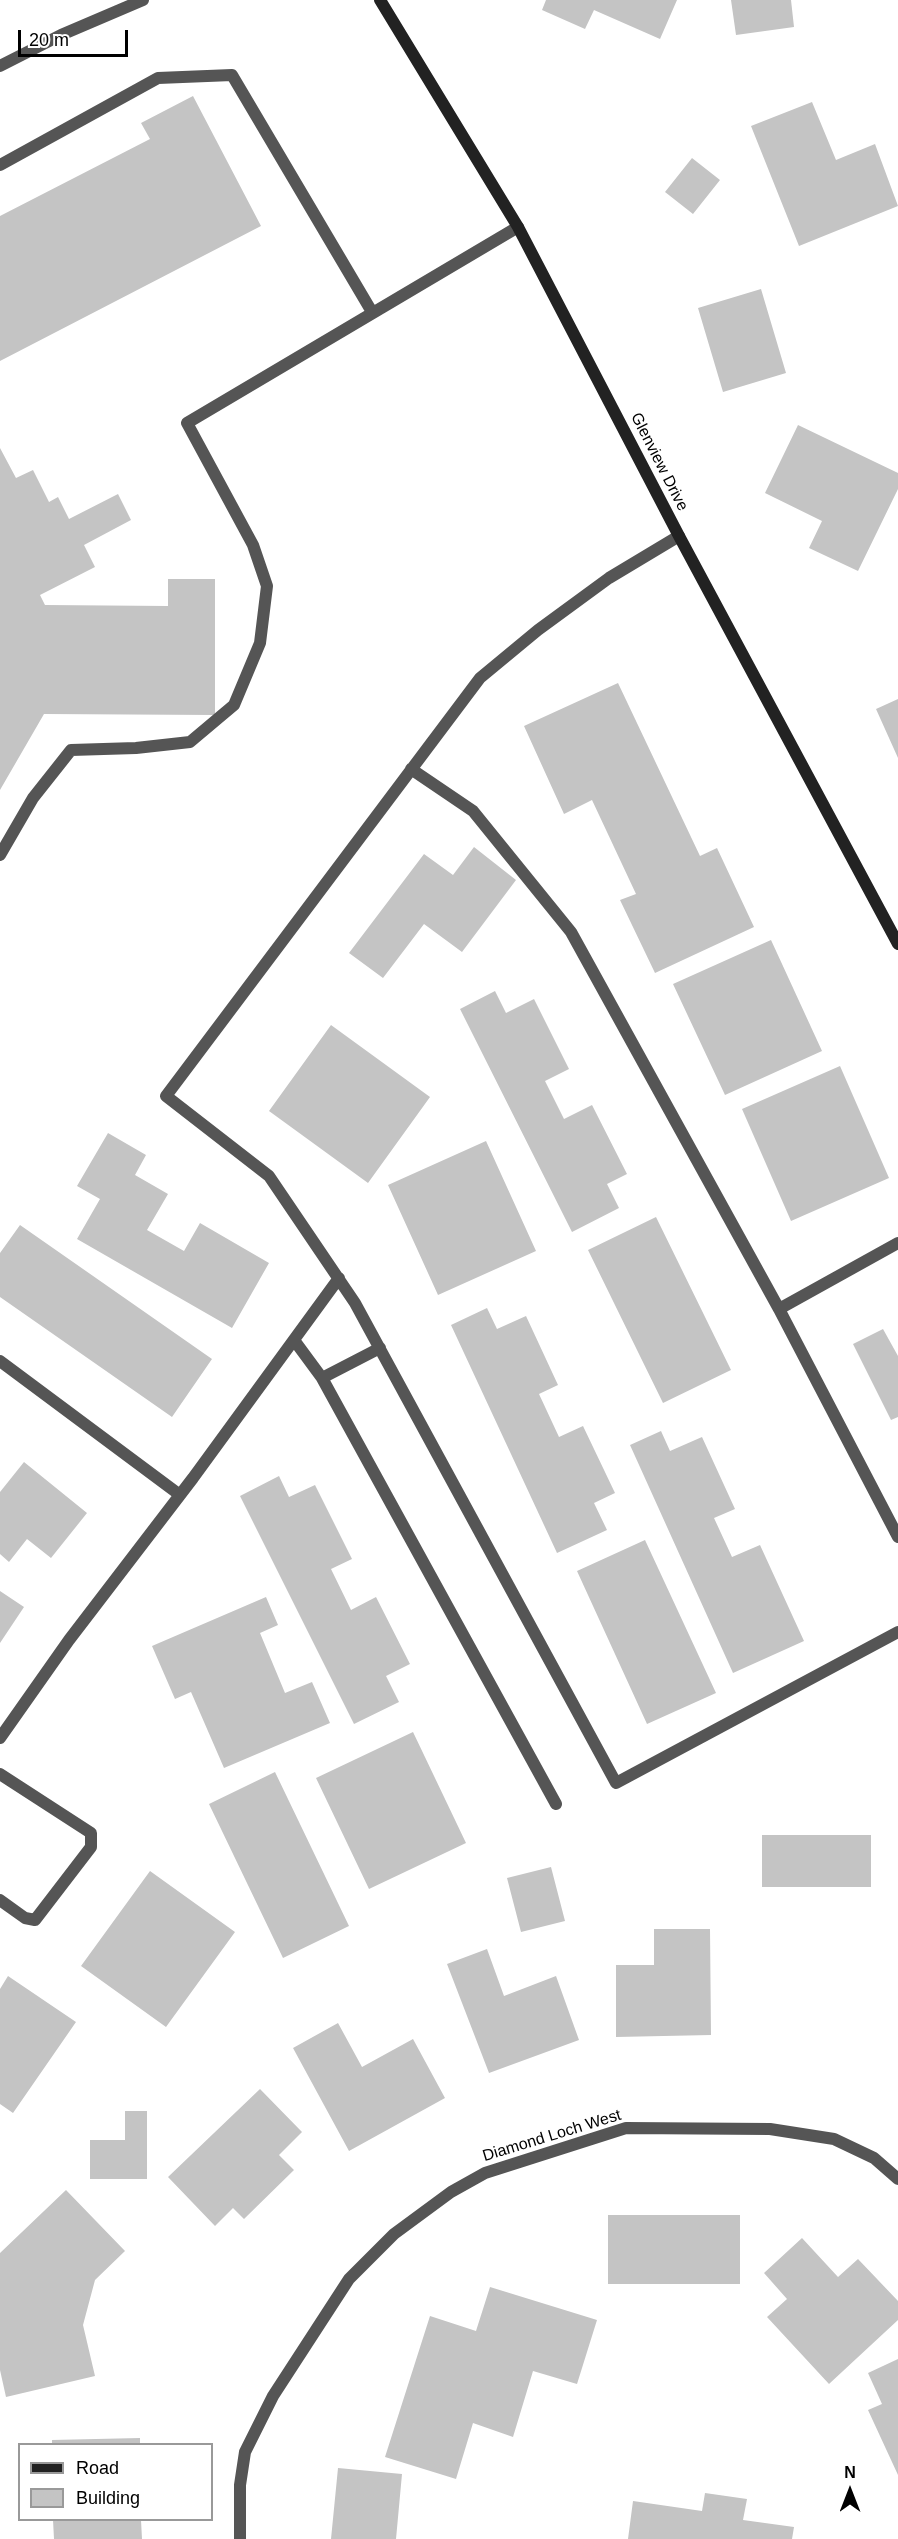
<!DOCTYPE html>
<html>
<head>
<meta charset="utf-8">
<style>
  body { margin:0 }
  #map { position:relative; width:898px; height:2539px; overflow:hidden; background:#fff; font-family:Helvetica,sans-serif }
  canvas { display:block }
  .legend { position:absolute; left:18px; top:2443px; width:195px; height:78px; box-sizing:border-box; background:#fff; border:2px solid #999; margin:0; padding:8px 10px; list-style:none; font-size:18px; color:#000 }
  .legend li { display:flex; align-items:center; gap:12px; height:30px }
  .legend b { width:30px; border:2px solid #999 }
  .north { position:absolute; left:820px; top:2461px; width:60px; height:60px; -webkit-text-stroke:4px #fff; paint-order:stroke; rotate:0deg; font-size:16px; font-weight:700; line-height:24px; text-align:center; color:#000 }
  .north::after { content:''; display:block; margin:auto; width:21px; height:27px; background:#000; clip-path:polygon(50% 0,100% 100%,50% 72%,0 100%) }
  .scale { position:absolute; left:18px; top:30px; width:110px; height:27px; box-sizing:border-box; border:3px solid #000; border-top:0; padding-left:8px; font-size:18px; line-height:21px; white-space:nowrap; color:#000; -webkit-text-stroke:4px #fff; paint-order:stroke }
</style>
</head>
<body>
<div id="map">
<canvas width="898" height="2539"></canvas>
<ul class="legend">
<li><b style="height:8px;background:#222"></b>Road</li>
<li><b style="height:16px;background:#c4c4c4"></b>Building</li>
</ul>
<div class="north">N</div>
<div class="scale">20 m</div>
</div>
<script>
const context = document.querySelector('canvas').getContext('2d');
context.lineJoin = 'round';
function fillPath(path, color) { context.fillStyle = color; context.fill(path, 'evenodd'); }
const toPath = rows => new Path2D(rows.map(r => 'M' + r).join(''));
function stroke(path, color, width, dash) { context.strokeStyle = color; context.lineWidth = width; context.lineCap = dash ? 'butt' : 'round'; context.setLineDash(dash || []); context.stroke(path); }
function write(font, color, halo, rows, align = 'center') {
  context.font = font + ' Helvetica,sans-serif'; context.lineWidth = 4.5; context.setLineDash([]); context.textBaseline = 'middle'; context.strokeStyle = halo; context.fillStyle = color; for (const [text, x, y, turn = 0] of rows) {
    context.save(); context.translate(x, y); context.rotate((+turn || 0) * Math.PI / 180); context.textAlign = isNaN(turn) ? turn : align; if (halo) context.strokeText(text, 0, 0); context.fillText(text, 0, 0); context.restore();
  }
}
const building = toPath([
  [546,0,677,0,660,39,594,10,585,29,542,10],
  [731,0,791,0,794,27,736,35],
  [193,96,261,226,0,361,0,216,150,139,141,123],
  [812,102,836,160,875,144,898,206,799,246,751,126],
  [692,158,720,180,693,214,665,192],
  [761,289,786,373,723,392,698,308],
  [798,425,898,473,898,489,858,571,809,548,822,521,765,493],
  [0,448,16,478,33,470,49,502,58,497,69,519,118,494,131,520,84,545,95,567,40,595,45,605,168,606,168,579,215,579,215,715,44,714,0,790],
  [618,683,700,856,717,848,754,927,655,973,620,900,636,894,592,800,564,814,524,726],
  [898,699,898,758,876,709],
  [474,847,516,880,462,952,424,924,383,978,349,953,424,854,453,875],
  [771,940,822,1051,725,1095,673,984],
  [495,991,506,1013,534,999,569,1069,545,1081,564,1119,592,1105,627,1174,607,1184,619,1208,572,1232,460,1009],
  [331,1025,430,1097,368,1183,269,1111],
  [840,1066,889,1178,791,1221,742,1109],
  [108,1133,146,1155,135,1175,168,1194,147,1230,184,1251,200,1223,269,1263,232,1328,77,1239,100,1199,77,1186],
  [486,1141,536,1251,438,1295,388,1185],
  [656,1217,731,1370,663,1403,588,1250],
  [20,1225,212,1359,172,1417,0,1297,0,1253],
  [487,1308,497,1329,526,1316,558,1385,539,1394,559,1437,583,1426,615,1493,594,1503,607,1530,557,1553,451,1325],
  [883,1329,898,1356,898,1417,891,1420,853,1344],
  [661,1431,670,1451,702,1437,735,1509,714,1518,732,1557,760,1545,804,1641,733,1673,630,1445],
  [24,1462,87,1513,51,1558,27,1539,9,1562,0,1554,0,1492],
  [279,1476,289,1497,315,1485,352,1559,331,1569,351,1610,376,1597,410,1664,386,1676,399,1702,354,1724,240,1496],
  [645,1540,716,1693,647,1724,577,1571],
  [0,1591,24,1607,0,1643],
  [266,1597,278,1625,260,1633,285,1693,312,1682,330,1723,224,1768,191,1692,175,1699,152,1646],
  [413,1732,466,1843,369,1889,316,1778],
  [275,1772,349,1926,283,1958,209,1804],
  [762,1835,871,1835,871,1887,762,1887],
  [551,1867,565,1921,521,1932,507,1878],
  [150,1871,235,1932,166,2027,81,1966],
  [654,1929,710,1929,711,2035,616,2037,616,1965,654,1965],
  [487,1949,504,1996,556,1976,579,2040,489,2073,447,1964],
  [8,1976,76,2022,13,2113,0,2104,0,1989],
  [338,2023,362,2067,413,2039,445,2098,349,2151,293,2048],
  [260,2089,302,2132,279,2155,294,2170,244,2219,233,2208,215,2226,168,2177],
  [125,2111,147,2111,147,2179,90,2179,90,2140,125,2140],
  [66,2190,125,2251,95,2280,83,2325,95,2376,6,2397,0,2370,0,2253],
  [608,2215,740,2215,740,2284,608,2284],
  [802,2238,838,2277,858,2259,898,2301,898,2320,829,2384,767,2317,787,2299,764,2273],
  [490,2287,597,2320,577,2384,533,2371,513,2437,473,2423,456,2479,385,2457,430,2316,476,2331],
  [898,2359,898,2475,868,2410,882,2404,868,2373],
  [140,2438,140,2444,52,2444,52,2440],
  [338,2468,402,2474,396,2539,331,2539],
  [705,2493,747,2499,743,2520,794,2527,792,2539,628,2539,633,2501,702,2511],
  [53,2520,141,2520,142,2539,54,2539]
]);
const lane = toPath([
  [0,66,61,35,143,0],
  [0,165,158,78,232,75,372,312],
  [679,536,609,578,538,630,480,678,166,1096,269,1176,355,1303,616,1783,898,1632],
  [411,769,473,811,571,932,779,1309],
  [0,855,33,798,71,750,136,748,190,742,234,705,260,643,267,586,253,545,187,423,518,227],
  [898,1243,779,1309,898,1537],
  [294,1340,322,1378,556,1804],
  [0,1361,180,1495],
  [322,1378,380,1348],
  [0,1738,69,1640,193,1478,339,1278],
  [0,1774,91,1833,91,1847,35,1920,25,1918,0,1900]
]);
const street = toPath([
  [240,2539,240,2485,245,2452,273,2396,349,2279,394,2234,451,2192,485,2173,626,2128,770,2129,834,2139,874,2158,898,2179]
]);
const secondary = toPath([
  [380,0,518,227,679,536,898,944]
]);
const streetNames = [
  ["Glenview Drive",659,462,63],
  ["Diamond Loch West",552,2136,-17]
];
fillPath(building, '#c4c4c4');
stroke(lane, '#555', 12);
stroke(street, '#555', 12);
stroke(secondary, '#222', 12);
write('16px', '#000', '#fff', streetNames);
</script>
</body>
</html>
